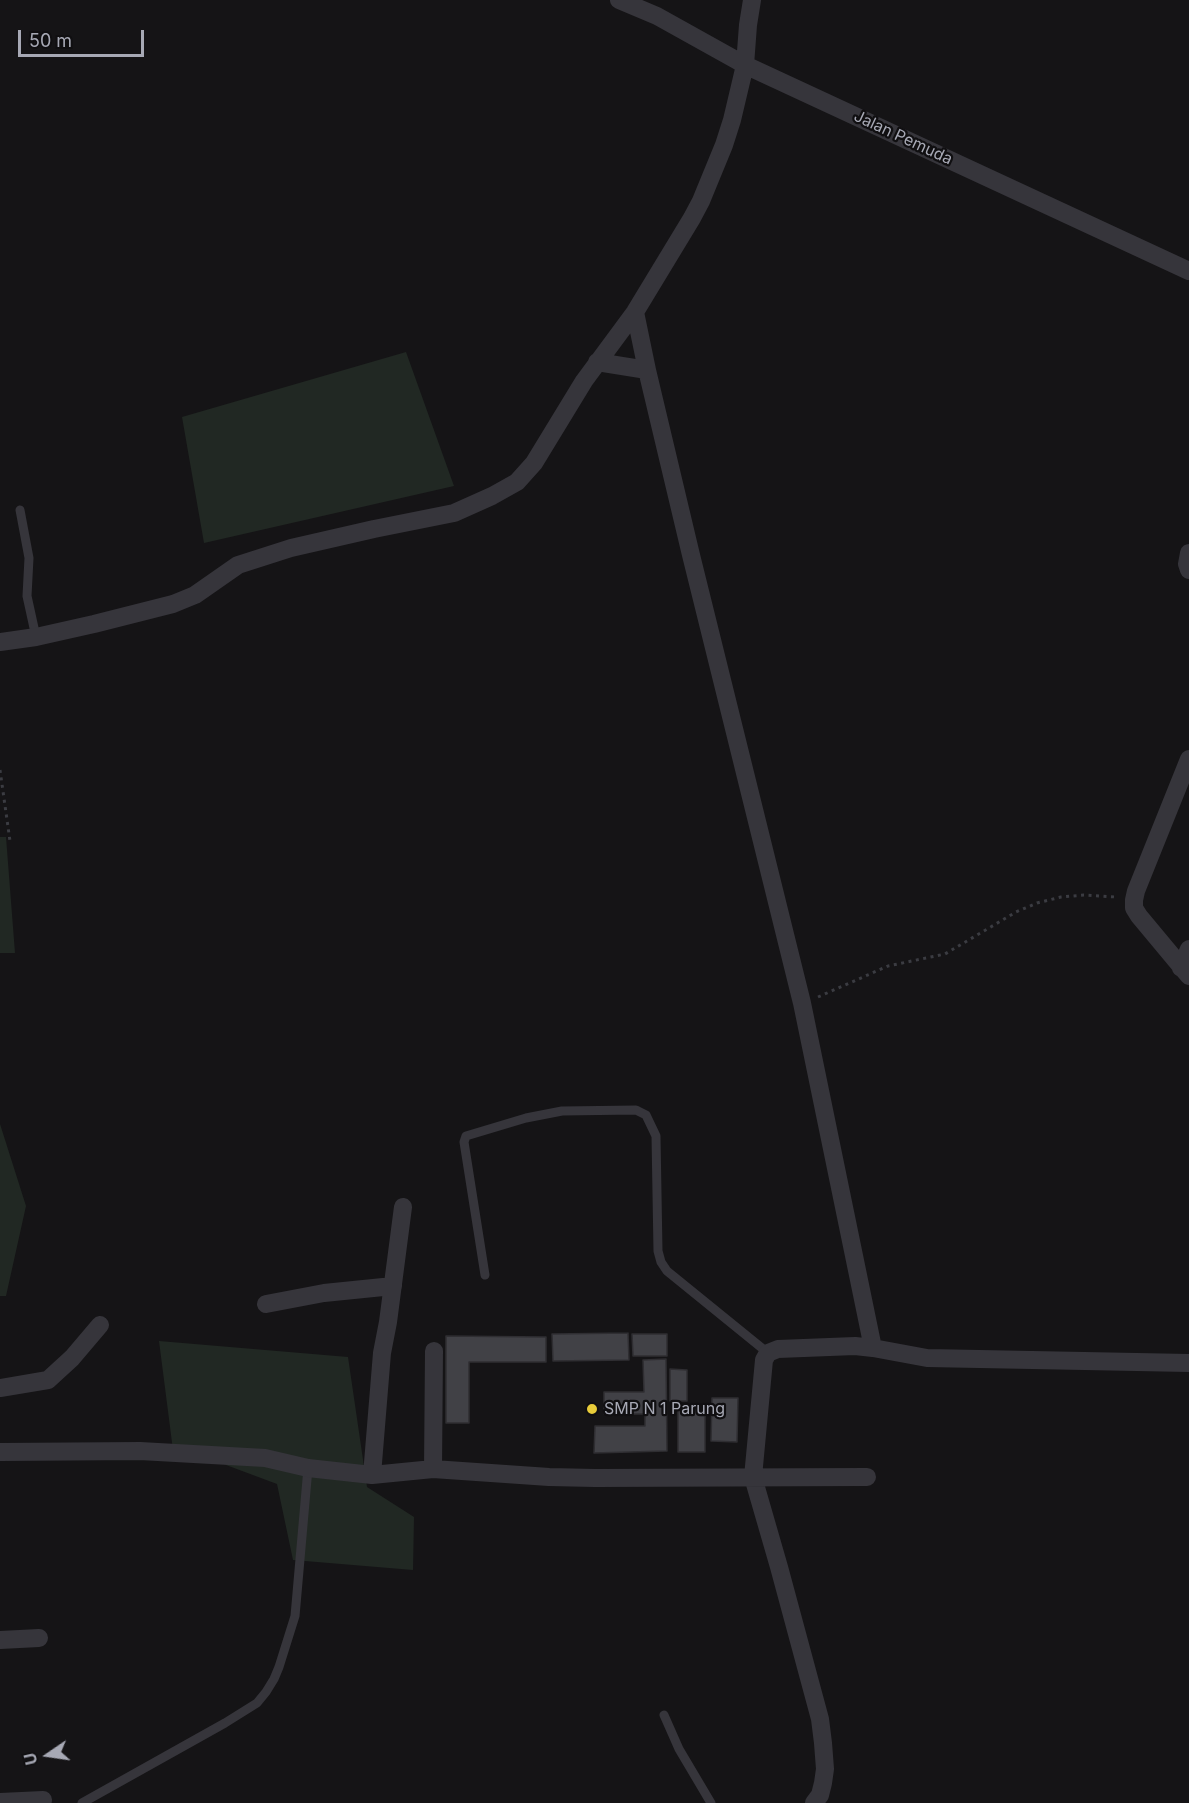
<!DOCTYPE html>
<html>
<head>
<meta charset="utf-8">
<style>
  body { margin:0 }
  #map { position:relative; width:1189px; height:1803px; overflow:hidden; background:#151416; font-family:Inter,sans-serif }
  canvas { display:block }
  .north { position:absolute; left:18px; top:1725px; width:60px; height:60px; -webkit-text-stroke:4px #100f11; paint-order:stroke; rotate:257deg; font-size:16px; font-weight:700; line-height:24px; text-align:center; color:#a7a9b5 }
  .north::after { content:''; display:block; margin:auto; width:21px; height:27px; background:#a7a9b5; clip-path:polygon(50% 0,100% 100%,50% 72%,0 100%) }
  .scale { position:absolute; left:18px; top:30px; width:126px; height:27px; box-sizing:border-box; border:3px solid #a7a9b5; border-top:0; padding-left:8px; font-size:18px; line-height:21px; white-space:nowrap; color:#a7a9b5; -webkit-text-stroke:4px #100f11; paint-order:stroke }
</style>
</head>
<body>
<div id="map">
<canvas width="1189" height="1803"></canvas>
<div class="north">U</div>
<div class="scale">50 m</div>
</div>
<script>
const context = document.querySelector('canvas').getContext('2d');
context.lineJoin = 'round';
function fillPath(path, color) { context.fillStyle = color; context.fill(path, 'evenodd'); }
const toPath = rows => new Path2D(rows.map(r => 'M' + r).join(''));
function stroke(path, color, width, dash) { context.strokeStyle = color; context.lineWidth = width; context.lineCap = dash ? 'butt' : 'round'; context.setLineDash(dash || []); context.stroke(path); }
function write(font, color, halo, rows, align = 'center') {
  context.font = font + ' Inter,sans-serif'; context.lineWidth = 4.5; context.setLineDash([]); context.textBaseline = 'middle'; context.strokeStyle = halo; context.fillStyle = color; for (const [text, x, y, turn = 0] of rows) {
    context.save(); context.translate(x, y); context.rotate((+turn || 0) * Math.PI / 180); context.textAlign = isNaN(turn) ? turn : align; if (halo) context.strokeText(text, 0, 0); context.fillText(text, 0, 0); context.restore();
  }
}
const green = toPath([
  [406,352,454,486,204,543,182,417],
  [0,837,6,837,15,953,0,953],
  [0,1124,26,1206,6,1296,0,1296],
  [159,1341,348,1357,367,1487,414,1517,413,1570,293,1560,277,1484,210,1459,174,1458]
]);
const building = toPath([
  [628,1333,629,1360,553,1361,552,1334,628,1333],
  [632,1334,667,1334,667,1356,633,1356,632,1334],
  [446,1336,546,1337,546,1362,469,1362,469,1423,446,1423,446,1336],
  [666,1359,667,1451,594,1453,595,1426,645,1426,645,1414,604,1414,604,1392,644,1392,643,1360,666,1359],
  [670,1369,687,1370,687,1401,670,1401,670,1369],
  [712,1398,738,1398,737,1442,711,1441,712,1398],
  [678,1406,705,1406,705,1452,678,1452,678,1406]
]);
const path = toPath([
  [0,770,10,841],
  [818,997,888,966,945,954,1016,912,1037,903,1061,897,1084,895,1116,897]
]);
const lane = toPath([
  [20,510,29,558,27,596,36,637],
  [485,1275,464,1142,466,1136,526,1118,562,1111,636,1110,646,1115,656,1136,658,1251,661,1262,667,1271,768,1353],
  [664,1715,679,1749,711,1803],
  [82,1803,225,1723,257,1703,266,1692,274,1679,279,1667,295,1616,308,1468]
]);
const street = toPath([
  [619,0,657,16,745,65,1189,271],
  [635,312,647,370,691,555,802,1003,873,1348],
  [597,362,647,370],
  [1189,553,1187,564,1189,570],
  [0,642,36,637,94,624,173,604,195,595,238,565,291,548,374,529,454,513,492,496,517,482,534,463,584,381,635,312,692,218,701,201,724,145,732,120,745,65,748,25,752,0],
  [1189,759,1136,891,1134,900,1134,908,1139,916,1189,976],
  [1181,968,1189,949],
  [266,1304,324,1293,393,1286],
  [0,1388,48,1380,72,1358,100,1325],
  [0,1452,140,1451,265,1458,308,1468,372,1475,433,1469,549,1477,595,1478,867,1477],
  [433,1469,434,1351],
  [372,1475,382,1353,388,1322,403,1207],
  [0,1640,39,1638],
  [0,1802,43,1800],
  [814,1803,820,1795,823,1783,825,1769,823,1743,820,1719,779,1567,753,1477,764,1360,768,1353,778,1349,855,1346,873,1348,927,1358,1189,1363]
]);
const markers = [
  [592,1409,6,"#e8cc3a"]
];
const streetNames = [
  ["Jalan Pemuda",903,138,25]
];
const poiNames = [
  ["SMP N 1 Parung",604,1409]
];
fillPath(green, '#212823');
fillPath(building, '#414146');
stroke(building, '#2f2e32', 1.5);
stroke(path, '#3b3c42', 3, [3, 4.5]);
stroke(lane, '#36353b', 9);
stroke(street, '#36353b', 18);
for (const [x, y, r, color] of markers) { const dot = new Path2D(); dot.arc(x, y, r, 0, 2 * Math.PI); context.fillStyle = color; context.fill(dot); stroke(dot, '#100f11', 2); }
write('16px', '#a7a9b5', '#100f11', streetNames);
write('16px', '#a7a9b5', '#100f11', poiNames, 'left');
</script>
</body>
</html>
